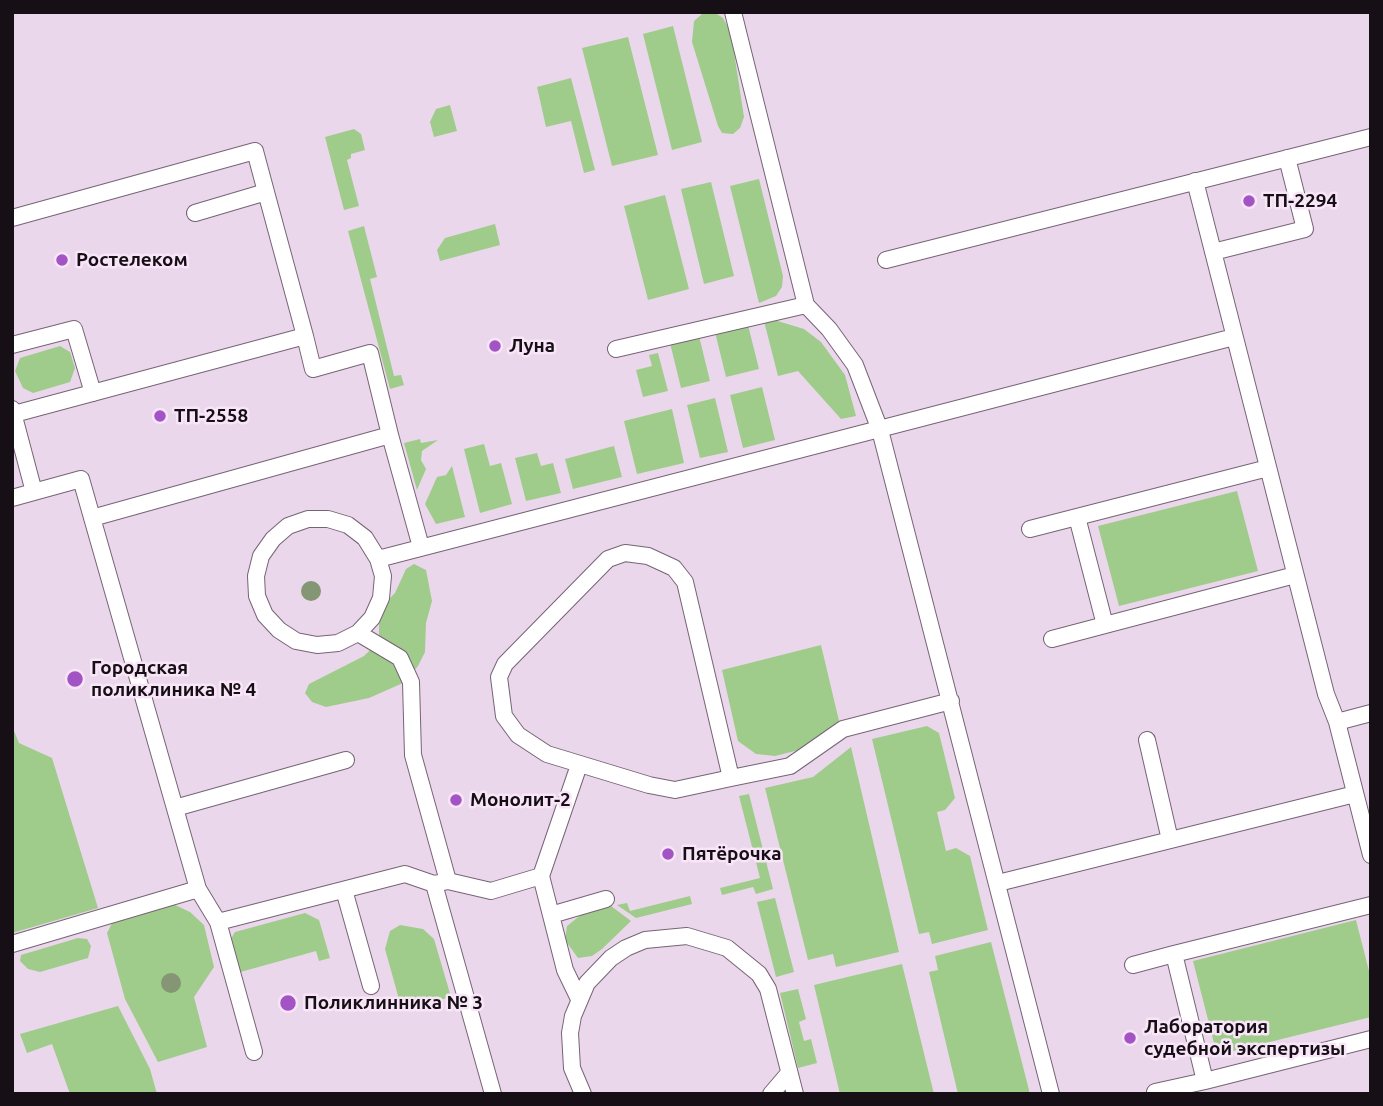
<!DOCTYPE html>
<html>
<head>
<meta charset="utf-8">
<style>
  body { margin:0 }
  #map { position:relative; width:1383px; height:1106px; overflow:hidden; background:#ebd7eb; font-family:Ubuntu,sans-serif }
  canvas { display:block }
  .frame { position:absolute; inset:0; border:14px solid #161016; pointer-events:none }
</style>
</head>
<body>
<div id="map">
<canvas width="1383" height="1106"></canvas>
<div class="frame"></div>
</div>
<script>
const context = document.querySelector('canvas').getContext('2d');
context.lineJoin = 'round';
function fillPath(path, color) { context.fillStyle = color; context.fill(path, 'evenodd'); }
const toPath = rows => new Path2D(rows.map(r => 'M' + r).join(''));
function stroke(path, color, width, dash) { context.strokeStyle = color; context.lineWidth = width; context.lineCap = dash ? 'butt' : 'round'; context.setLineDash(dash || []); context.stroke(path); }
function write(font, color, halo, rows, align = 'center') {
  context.font = font + ' Ubuntu,sans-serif'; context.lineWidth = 5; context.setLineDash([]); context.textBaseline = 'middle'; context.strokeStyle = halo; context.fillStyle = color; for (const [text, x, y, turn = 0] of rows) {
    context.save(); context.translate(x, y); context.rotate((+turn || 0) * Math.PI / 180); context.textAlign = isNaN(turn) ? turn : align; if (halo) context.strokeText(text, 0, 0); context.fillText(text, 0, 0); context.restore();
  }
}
const green = toPath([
  [714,12,723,18,731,33,744,117,740,128,733,134,722,133,718,126,692,42,694,21,702,14],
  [673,26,702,142,672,150,643,34],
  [628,37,658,155,612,166,582,48],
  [571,78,595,170,584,173,571,121,546,127,537,87],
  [450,105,457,131,434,137,430,122,436,109],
  [354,129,361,134,365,150,351,154,351,158,347,160,359,206,344,210,325,137],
  [759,179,783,276,782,287,776,296,759,303,730,186],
  [711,182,734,276,704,284,681,189],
  [665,195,689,289,648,300,624,206],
  [495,224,500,245,440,261,437,250,445,238],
  [364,226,377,277,370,279,394,376,401,375,404,385,390,389,348,231],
  [771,319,804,329,821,342,845,375,856,416,841,419,798,371,778,376,764,321],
  [748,325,759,369,726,377,715,332],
  [699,336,710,381,681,388,670,343],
  [60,346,70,352,75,368,70,382,33,393,23,388,15,371,20,358],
  [658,353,668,391,643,397,636,370,652,366,649,355],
  [762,387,775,440,743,448,730,395],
  [715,398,728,452,700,458,687,405],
  [672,409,684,463,637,474,624,421],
  [420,439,421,443,438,440,422,451,421,460,426,469,417,490,404,443],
  [484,444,490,466,501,463,512,504,480,513,464,449],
  [614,446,622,477,573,489,565,459],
  [537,453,541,466,553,463,561,493,526,501,515,458],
  [452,466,465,517,436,524,425,504,437,477,446,475],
  [1237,491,1258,571,1119,606,1098,526],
  [414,564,426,570,432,601,426,623,425,652,418,666,403,683,369,698,326,707,312,702,305,693,309,684,364,656,373,647,379,637,379,619,387,601,395,593,406,569],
  [821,645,839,721,799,750,775,756,756,754,738,741,722,670],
  [12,726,19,743,52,758,98,908,12,933],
  [927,726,939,733,955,798,945,810,937,812,946,851,956,848,970,856,988,930,932,944,929,932,919,934,872,739],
  [851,747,899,952,836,967,833,954,808,960,765,788,813,777],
  [749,794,773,889,756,894,753,887,722,895,720,888,760,878,739,796],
  [690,896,692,904,636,918,617,905,627,903,630,911],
  [775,898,794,972,776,977,757,902],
  [173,904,190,912,204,925,214,967,194,997,207,1047,158,1062,125,999,107,933,113,921],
  [611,906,631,921,602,949,592,956,578,958,565,940,567,926,582,914],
  [305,913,319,920,330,958,319,961,316,951,237,973,230,940,235,932],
  [1356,920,1371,979,1371,1017,1217,1055,1193,961],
  [400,925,423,929,434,939,451,997,402,1010,385,949,390,931],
  [78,938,87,939,91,946,88,958,40,972,28,969,20,961,21,955],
  [991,942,1029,1090,1029,1094,958,1094,929,972,938,970,935,956],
  [902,964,934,1094,840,1094,814,985],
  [798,989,806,1019,799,1022,804,1041,811,1039,817,1063,798,1068,780,993],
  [118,1006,150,1069,157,1094,70,1094,52,1044,27,1053,20,1034]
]);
const lane = toPath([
  [733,12,806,305,829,329,855,365,880,430,1051,1094],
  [1195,181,1326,694,1337,722,1371,855],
  [12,218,255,151,266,192],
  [1213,252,1305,229,1287,158],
  [886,260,1371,137],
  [305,336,313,369,370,353,390,435],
  [12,345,74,329,93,393],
  [616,349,806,305],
  [12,409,34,492],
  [14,414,305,336,266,192,195,213],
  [12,498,81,479,198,889,218,922,405,874,434,884,448,881,491,891,541,876],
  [1077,517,1105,625,1295,575],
  [92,518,390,435,421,547],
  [1030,529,1268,468],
  [378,559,365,538,348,525,328,519,308,519,288,526,273,539,261,556,256,576,257,596,265,615,279,630,296,641,317,645,338,643,358,633,372,618,381,598,383,576,378,559,1234,337],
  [358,633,400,658,411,682,413,755,448,881],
  [1052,639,1105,625],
  [1337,722,1371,713],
  [1147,740,1170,840],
  [579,765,541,876,565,970,579,999],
  [731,778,675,790,649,785,547,754,518,735,504,716,499,677,505,664,608,559,625,553,648,556,674,568,685,582,731,778,790,766,843,729,951,701],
  [175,808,346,760],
  [998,883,1355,794],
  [434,884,493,1094],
  [344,890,371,986],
  [1371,905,1174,954,1205,1081,1371,1039],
  [551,915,606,899],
  [218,922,254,1052],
  [12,944,198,889],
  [1133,965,1174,954],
  [1155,1092,1205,1081],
  [583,1094,572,1068,570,1033,573,1016,587,983,611,958,626,948,645,940,687,936,727,948,759,974,768,989,795,1094],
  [771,1094,789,1073]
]);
const trees = [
  [311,591],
  [171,983]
];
const markers = [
  [1249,201,7,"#a254c5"],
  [62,260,7,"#a254c5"],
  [495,346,7,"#a254c5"],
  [160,416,7,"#a254c5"],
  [75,679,9,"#a254c5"],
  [456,800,7,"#a254c5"],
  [668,854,7,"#a254c5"],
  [288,1003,9,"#a254c5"],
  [1130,1038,7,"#a254c5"]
];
const poiNames = [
  ["ТП-2294",1263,201],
  ["Ростелеком",76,260],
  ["Луна",509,346],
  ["ТП-2558",174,416],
  ["Городская",91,668],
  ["поликлиника № 4",91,690],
  ["Монолит-2",470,800],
  ["Пятёрочка",682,854],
  ["Поликлинника № 3",304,1003],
  ["Лаборатория",1144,1027],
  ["судебной экспертизы",1144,1049]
];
fillPath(green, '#9fcc8a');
stroke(lane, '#766475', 18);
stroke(lane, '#fff', 16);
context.fillStyle = '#859674';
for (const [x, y] of trees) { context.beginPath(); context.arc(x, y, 10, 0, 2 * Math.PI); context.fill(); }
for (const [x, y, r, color] of markers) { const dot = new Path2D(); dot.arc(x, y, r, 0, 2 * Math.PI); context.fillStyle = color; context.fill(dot); stroke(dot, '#f9e5f8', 2.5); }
write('bold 19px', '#161016', '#f9e5f8', poiNames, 'left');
</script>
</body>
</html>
